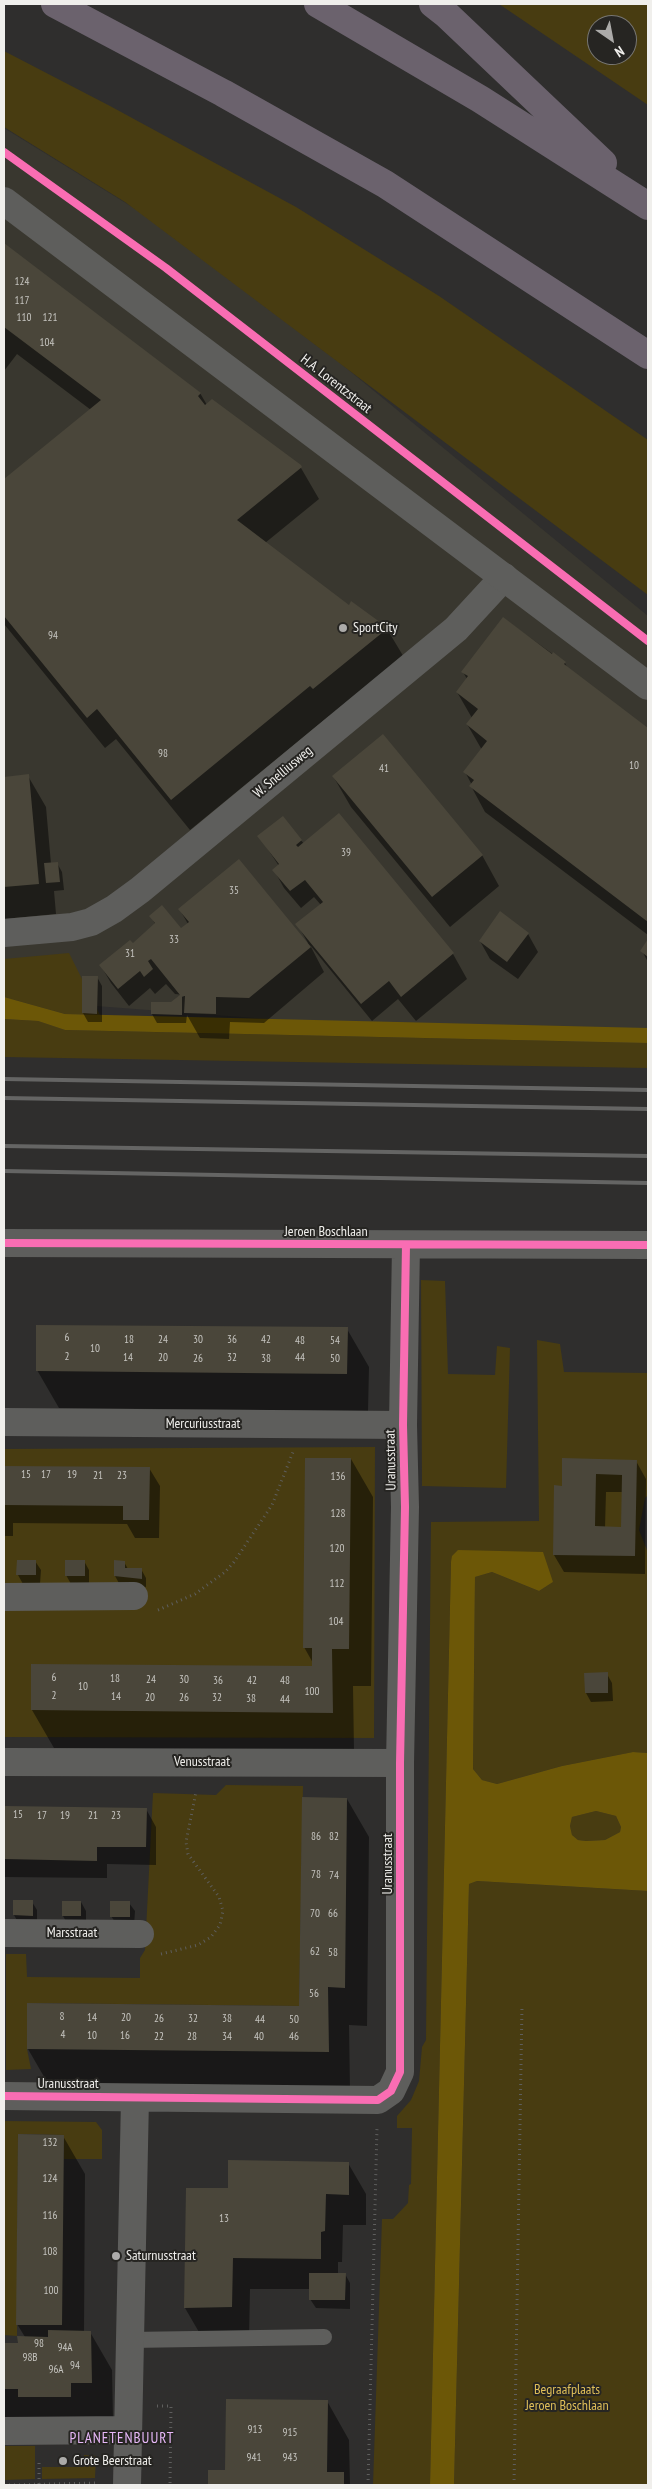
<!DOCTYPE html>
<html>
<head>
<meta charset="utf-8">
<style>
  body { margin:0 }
  #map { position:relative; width:652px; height:2489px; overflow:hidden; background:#2f2e2d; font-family:"PT Sans Narrow",sans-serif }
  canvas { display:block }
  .frame { position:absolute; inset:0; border:5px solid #f0efec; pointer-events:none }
  .north { position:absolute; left:587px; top:15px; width:50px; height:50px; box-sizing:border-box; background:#262522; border:1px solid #777673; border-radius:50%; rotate:147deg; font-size:14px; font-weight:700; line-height:20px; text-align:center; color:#f0efec }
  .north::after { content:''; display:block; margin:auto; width:18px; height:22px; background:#acaba9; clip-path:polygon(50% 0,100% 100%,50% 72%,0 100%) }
</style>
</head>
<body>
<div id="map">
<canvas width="652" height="2489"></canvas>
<div class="frame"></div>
<div class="north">N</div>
</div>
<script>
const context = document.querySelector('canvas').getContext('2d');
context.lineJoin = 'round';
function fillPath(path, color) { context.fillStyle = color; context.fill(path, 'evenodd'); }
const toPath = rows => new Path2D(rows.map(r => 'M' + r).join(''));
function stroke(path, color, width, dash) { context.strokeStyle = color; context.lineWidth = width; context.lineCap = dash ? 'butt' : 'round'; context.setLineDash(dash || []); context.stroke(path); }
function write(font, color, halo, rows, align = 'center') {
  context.font = font + ' "PT Sans Narrow",sans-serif'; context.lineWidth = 4; context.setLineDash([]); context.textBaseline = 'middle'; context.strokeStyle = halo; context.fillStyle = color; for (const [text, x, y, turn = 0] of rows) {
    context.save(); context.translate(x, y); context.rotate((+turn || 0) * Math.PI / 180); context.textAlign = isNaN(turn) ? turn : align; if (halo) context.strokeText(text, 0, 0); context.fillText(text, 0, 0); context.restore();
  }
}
const built = toPath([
  [4,128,137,210,340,363,648,616,648,1048,4,999]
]);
const green = toPath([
  [499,4,648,4,648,105],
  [597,25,627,25,627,55,597,55],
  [4,51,110,106,296,207,439,296,648,440,648,595,125,202,4,127],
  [69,953,100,1015,65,1014,4,997,4,959],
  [4,1019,38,1021,65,1030,648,1043,648,1068,4,1057],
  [421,1280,445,1281,448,1374,495,1375,497,1346,510,1348,506,1488,422,1486],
  [537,1340,560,1344,564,1372,648,1373,648,1495,645,1498,639,1530,648,1553,648,1753,633,1752,562,1766,497,1784,482,1780,473,1769,475,1577,492,1572,539,1591,553,1582,451,1562,430,2485,373,2485,382,2219,393,2219,408,2203,409,2185,411,2184,412,2128,397,2128,397,2116,411,2100,419,2081,422,2047,426,2040,431,1522,539,1521],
  [375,1447,374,1738,4,1737,4,1449],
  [226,1785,303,1786,299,2006,28,2003,27,2049,31,2069,6,2070,6,1954,26,1954,27,1977,140,1978,140,1958,145,1950,153,1793,216,1795],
  [596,1811,616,1816,621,1827,620,1832,605,1840,586,1841,578,1840,572,1835,570,1826,572,1817],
  [477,1881,648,1891,648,2485,454,2485,469,1884],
  [4,2121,96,2122,102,2130,102,2159,64,2159,64,2135,18,2134,17,2336,4,2335],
  [4,2446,35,2446,35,2479,4,2480],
  [84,2455,96,2456,95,2478,42,2479,42,2467,84,2467]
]);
const water = toPath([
  [4,997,65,1014,648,1028,648,1043,65,1030,38,1021,4,1019],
  [458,1550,543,1552,553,1582,539,1591,492,1572,475,1577,473,1769,482,1780,497,1784,562,1766,633,1752,648,1753,648,1891,477,1881,469,1884,454,2485,430,2485,451,1562,452,1556],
  [596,1811,616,1816,621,1827,620,1832,605,1840,586,1841,578,1840,572,1835,570,1826,572,1817]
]);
const shadow = toPath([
  [4,244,200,393,207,405,212,401,301,468,319,499,265,543,349,606,387,629,405,659,331,719,329,716,190,830,116,739,105,748,4,624,4,481,91,410,17,354,4,371],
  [503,618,565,663,568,669,648,729,648,935,485,812,471,786,472,785,465,772,482,750,467,724,472,718,457,692,467,679,463,672],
  [28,776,46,807,51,864,57,863,62,872,64,890,54,891,56,914,4,919,4,778],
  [333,776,482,855,499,886,450,927,351,807],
  [339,815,453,954,467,979,416,1021,398,999,372,1021,310,945,324,972,264,1023,230,1022,229,1039,200,1038,187,1015,186,1023,157,1023,152,1014,179,999,177,997,183,997,185,995,175,994,166,984,155,994,150,988,129,1006,111,983,101,966,133,945,155,924,151,916,181,930,188,924,180,910,308,943,297,924,321,905,314,897,301,908,284,888,274,870,279,866,259,836,283,818,304,844],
  [528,934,538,952,518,979,490,959,480,941],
  [648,941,648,962,642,951],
  [97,977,102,986,102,1022,88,1022,83,1013],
  [347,1329,369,1367,368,1411,59,1408,37,1370],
  [351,1459,373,1497,371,1686,353,1686,354,1751,54,1748,32,1710,313,1668,313,1663,304,1647],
  [564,1460,636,1461,646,1479,645,1574,564,1572,554,1555,563,1487],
  [606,1492,623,1492,622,1528,605,1528],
  [4,1467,149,1468,160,1486,159,1538,135,1538,127,1524,13,1523,13,1536,4,1536],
  [35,1561,41,1570,40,1584,23,1584,18,1575],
  [84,1561,89,1570,89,1584,71,1584,66,1575],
  [124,1562,128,1569,141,1569,146,1578,146,1587,120,1585,115,1576],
  [607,1674,612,1683,613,1701,591,1702,586,1693],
  [347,1799,369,1837,367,2026,349,2025,350,2090,50,2087,28,2049,301,2007],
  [4,1807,146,1809,156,1827,156,1865,107,1864,107,1878,4,1877],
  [15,1902,32,1902,37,1910,37,1924,19,1924,14,1915],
  [81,1902,86,1911,86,1925,68,1925,63,1916],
  [129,1903,135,1911,134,1926,117,1925,111,1916],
  [63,2136,85,2174,84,2332,90,2332,112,2370,113,2421,4,2427,4,2344,19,2344,25,2337,17,2324],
  [348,2163,366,2194,366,2225,343,2225,342,2262,338,2262,338,2274,345,2274,350,2283,350,2309,316,2308,310,2299,311,2289,250,2289,249,2338,203,2339,185,2308,187,2189,229,2189],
  [327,2401,349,2440,350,2485,209,2485,209,2471,226,2472]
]);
const building = toPath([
  [4,243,201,393,198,396,205,405,212,399,301,465,302,467,237,520,349,605,351,601,388,628,313,689,310,686,171,800,97,709,87,718,4,616,4,479,101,400,4,327],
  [503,617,552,654,553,652,566,662,564,664,648,728,648,922,469,786,474,780,463,772,487,741,466,724,478,709,456,692,468,676,461,672],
  [383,734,483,855,432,897,332,776],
  [29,774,39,884,4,887,4,777],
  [339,813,454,953,401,997,389,981,361,1004,295,924,323,902,305,880,290,891,272,870,279,864,257,836,283,816,302,840,296,845,298,847],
  [239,859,311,947,249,998,216,997,216,1014,184,1013,185,996,182,996,182,1015,151,1014,151,1002,171,1002,180,995,151,959,148,961,153,969,144,977,140,971,118,989,99,965,130,940,133,943,155,923,149,916,162,905,181,928,189,922,178,909],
  [58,862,60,882,46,883,44,863],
  [500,911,529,933,507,962,479,941],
  [648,939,648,957,640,951],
  [82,976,98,976,97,1014,82,1013],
  [36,1325,348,1327,347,1374,36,1371],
  [305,1458,351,1458,349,1649,332,1649,333,1713,31,1710,31,1664,312,1666,312,1648,303,1648],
  [562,1458,637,1460,635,1556,553,1555,554,1485,562,1486],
  [596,1474,622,1475,621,1527,595,1526],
  [4,1466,150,1467,149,1520,123,1520,123,1506,4,1505],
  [17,1560,36,1560,36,1575,16,1575],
  [65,1560,85,1560,85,1576,65,1576],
  [114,1560,125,1561,125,1568,142,1568,142,1579,114,1576],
  [608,1672,608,1693,585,1693,584,1673],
  [302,1797,347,1798,345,1988,328,1987,329,2052,27,2049,27,2003,299,2006],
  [4,1806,147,1808,146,1847,97,1847,97,1861,4,1859],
  [13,1900,33,1900,33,1916,13,1915],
  [62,1901,81,1901,81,1916,62,1916],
  [110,1901,130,1901,130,1917,110,1917],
  [18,2134,64,2135,62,2325,16,2325],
  [228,2160,349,2162,349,2195,326,2194,325,2231,321,2232,321,2259,233,2258,232,2307,184,2308,186,2188,228,2188],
  [309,2273,346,2273,345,2300,309,2300],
  [48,2330,91,2331,92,2383,71,2383,71,2397,18,2397,18,2389,4,2389,4,2343,18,2343,17,2336,48,2337],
  [226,2399,328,2400,327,2472,344,2472,344,2485,208,2485,208,2470,225,2470]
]);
const path = toPath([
  [158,1610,195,1594,225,1572,234,1562,272,1505,293,1452],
  [161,1954,198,1945,211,1937,220,1925,223,1911,219,1897,188,1854,186,1842,196,1792],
  [157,2406,171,2406,170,2485],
  [39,2484,39,2460],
  [4,2485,98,2483],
  [368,2485,377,2128],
  [514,2485,522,2005]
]);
const service = toPath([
  [130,2340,324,2337]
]);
const minor = toPath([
  [4,933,72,927,91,922,114,909,140,890,456,629,504,577],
  [4,1243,648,1245],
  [4,1422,403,1425],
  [4,1597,134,1596],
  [4,1762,400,1763],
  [4,1933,140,1934],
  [4,2096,378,2100,391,2091,400,2072,400,1763,405,1507,403,1425,406,1245],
  [4,2431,128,2430],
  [127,2485,135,2098]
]);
const tertiary = toPath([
  [4,201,648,686]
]);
const motorway = toPath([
  [55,4,223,93,385,184,648,355],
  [318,4,480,99,648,206],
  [433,4,447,15,603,163]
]);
const rail = toPath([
  [4,1079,648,1090],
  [4,1098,648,1109],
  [4,1146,648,1156],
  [4,1171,648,1183]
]);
const cycleway = toPath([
  [4,152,166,268,648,641],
  [4,1243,648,1245],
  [4,2096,378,2100,391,2091,400,2072,400,1763,405,1507,403,1425,406,1245]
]);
const markers = [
  [343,628,5,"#acaba9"],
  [116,2256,5,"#acaba9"],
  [63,2461,5,"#acaba9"]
];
const numberNames = [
  ["124",22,282],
  ["117",22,301],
  ["110",24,318],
  ["121",50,318],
  ["104",47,343],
  ["94",53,636],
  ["98",163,754],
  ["10",634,766],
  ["41",384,769],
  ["39",346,853],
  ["35",234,891],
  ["33",174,940],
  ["31",130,954],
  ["6",67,1338],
  ["18",129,1340],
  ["24",163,1340],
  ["30",198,1340],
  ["36",232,1340],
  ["42",266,1340],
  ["48",300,1341],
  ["54",335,1341],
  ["10",95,1349],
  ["2",67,1357],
  ["14",128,1358],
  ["20",163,1358],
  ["32",232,1358],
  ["44",300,1358],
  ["26",198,1359],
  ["38",266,1359],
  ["50",335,1359],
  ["15",26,1475],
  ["17",46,1475],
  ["19",72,1475],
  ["21",98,1476],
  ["23",122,1476],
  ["136",338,1477],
  ["128",338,1514],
  ["120",337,1549],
  ["112",337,1584],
  ["104",336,1622],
  ["6",54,1678],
  ["18",115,1679],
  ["24",151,1680],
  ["30",184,1680],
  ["36",218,1681],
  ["42",252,1681],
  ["48",285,1681],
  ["10",83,1687],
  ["100",312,1692],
  ["2",54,1696],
  ["14",116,1697],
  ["20",150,1698],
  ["26",184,1698],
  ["32",217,1698],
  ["38",251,1699],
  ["44",285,1700],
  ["15",18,1815],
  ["17",42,1816],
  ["19",65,1816],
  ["21",93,1816],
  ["23",116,1816],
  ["86",316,1837],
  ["82",334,1837],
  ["78",316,1875],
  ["74",334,1876],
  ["70",315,1914],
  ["66",333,1914],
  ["62",315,1952],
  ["58",333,1953],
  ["56",314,1994],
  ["8",62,2017],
  ["14",92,2018],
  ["20",126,2018],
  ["26",159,2019],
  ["32",193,2019],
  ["38",227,2019],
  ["44",260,2020],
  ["50",294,2020],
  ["4",63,2035],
  ["10",92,2036],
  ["16",125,2036],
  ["22",159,2037],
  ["28",192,2037],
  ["34",227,2037],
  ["40",259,2037],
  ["46",294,2037],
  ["132",50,2143],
  ["124",50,2179],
  ["116",50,2216],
  ["13",224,2219],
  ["108",50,2252],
  ["100",51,2291],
  ["98",39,2344],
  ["94A",65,2348],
  ["98B",30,2358],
  ["94",75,2366],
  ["96A",56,2370],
  ["913",255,2430],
  ["915",290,2433],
  ["941",254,2458],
  ["943",290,2458]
];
const streetNames = [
  ["H.A. Lorentzstraat",336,384,38],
  ["W. Snelliusweg",283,772,-40],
  ["Jeroen Boschlaan",326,1232],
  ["Mercuriusstraat",203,1424],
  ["Uranusstraat",391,1460,-91],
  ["Venusstraat",202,1762],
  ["Uranusstraat",388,1864,-90],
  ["Marsstraat",72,1933],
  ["Uranusstraat",68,2084]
];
const poiNames = [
  ["SportCity",353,628],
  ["Saturnusstraat",126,2256],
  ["Grote Beerstraat",73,2461]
];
const parkNames = [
  ["Begraafplaats",567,2390],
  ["Jeroen Boschlaan",567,2406]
];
const neighbourhoodNames = [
  ["PLANETENBUURT",122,2439]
];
fillPath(built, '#39372f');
fillPath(green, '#483c11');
fillPath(water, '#6c5707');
fillPath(shadow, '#0007');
fillPath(building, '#4a463a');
stroke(path, '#5e5e5d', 3, [1, 4]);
stroke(service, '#5e5e5c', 16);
stroke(minor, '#5e5e5c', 28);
stroke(tertiary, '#5e5e5c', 28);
stroke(motorway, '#6b626d', 28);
stroke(rail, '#656564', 4);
stroke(cycleway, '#f96db3', 8);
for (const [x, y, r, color] of markers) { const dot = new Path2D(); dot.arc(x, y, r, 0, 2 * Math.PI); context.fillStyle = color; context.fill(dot); stroke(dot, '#262522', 2); }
write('11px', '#c6c5c0', null, numberNames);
write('14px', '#f0efec', '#262522', streetNames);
write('14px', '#f0efec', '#262522', poiNames, 'left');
write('14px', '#e0bf58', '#262522', parkNames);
context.letterSpacing = '1px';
write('15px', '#e6b7f7', '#262522', neighbourhoodNames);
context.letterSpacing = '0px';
</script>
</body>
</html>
